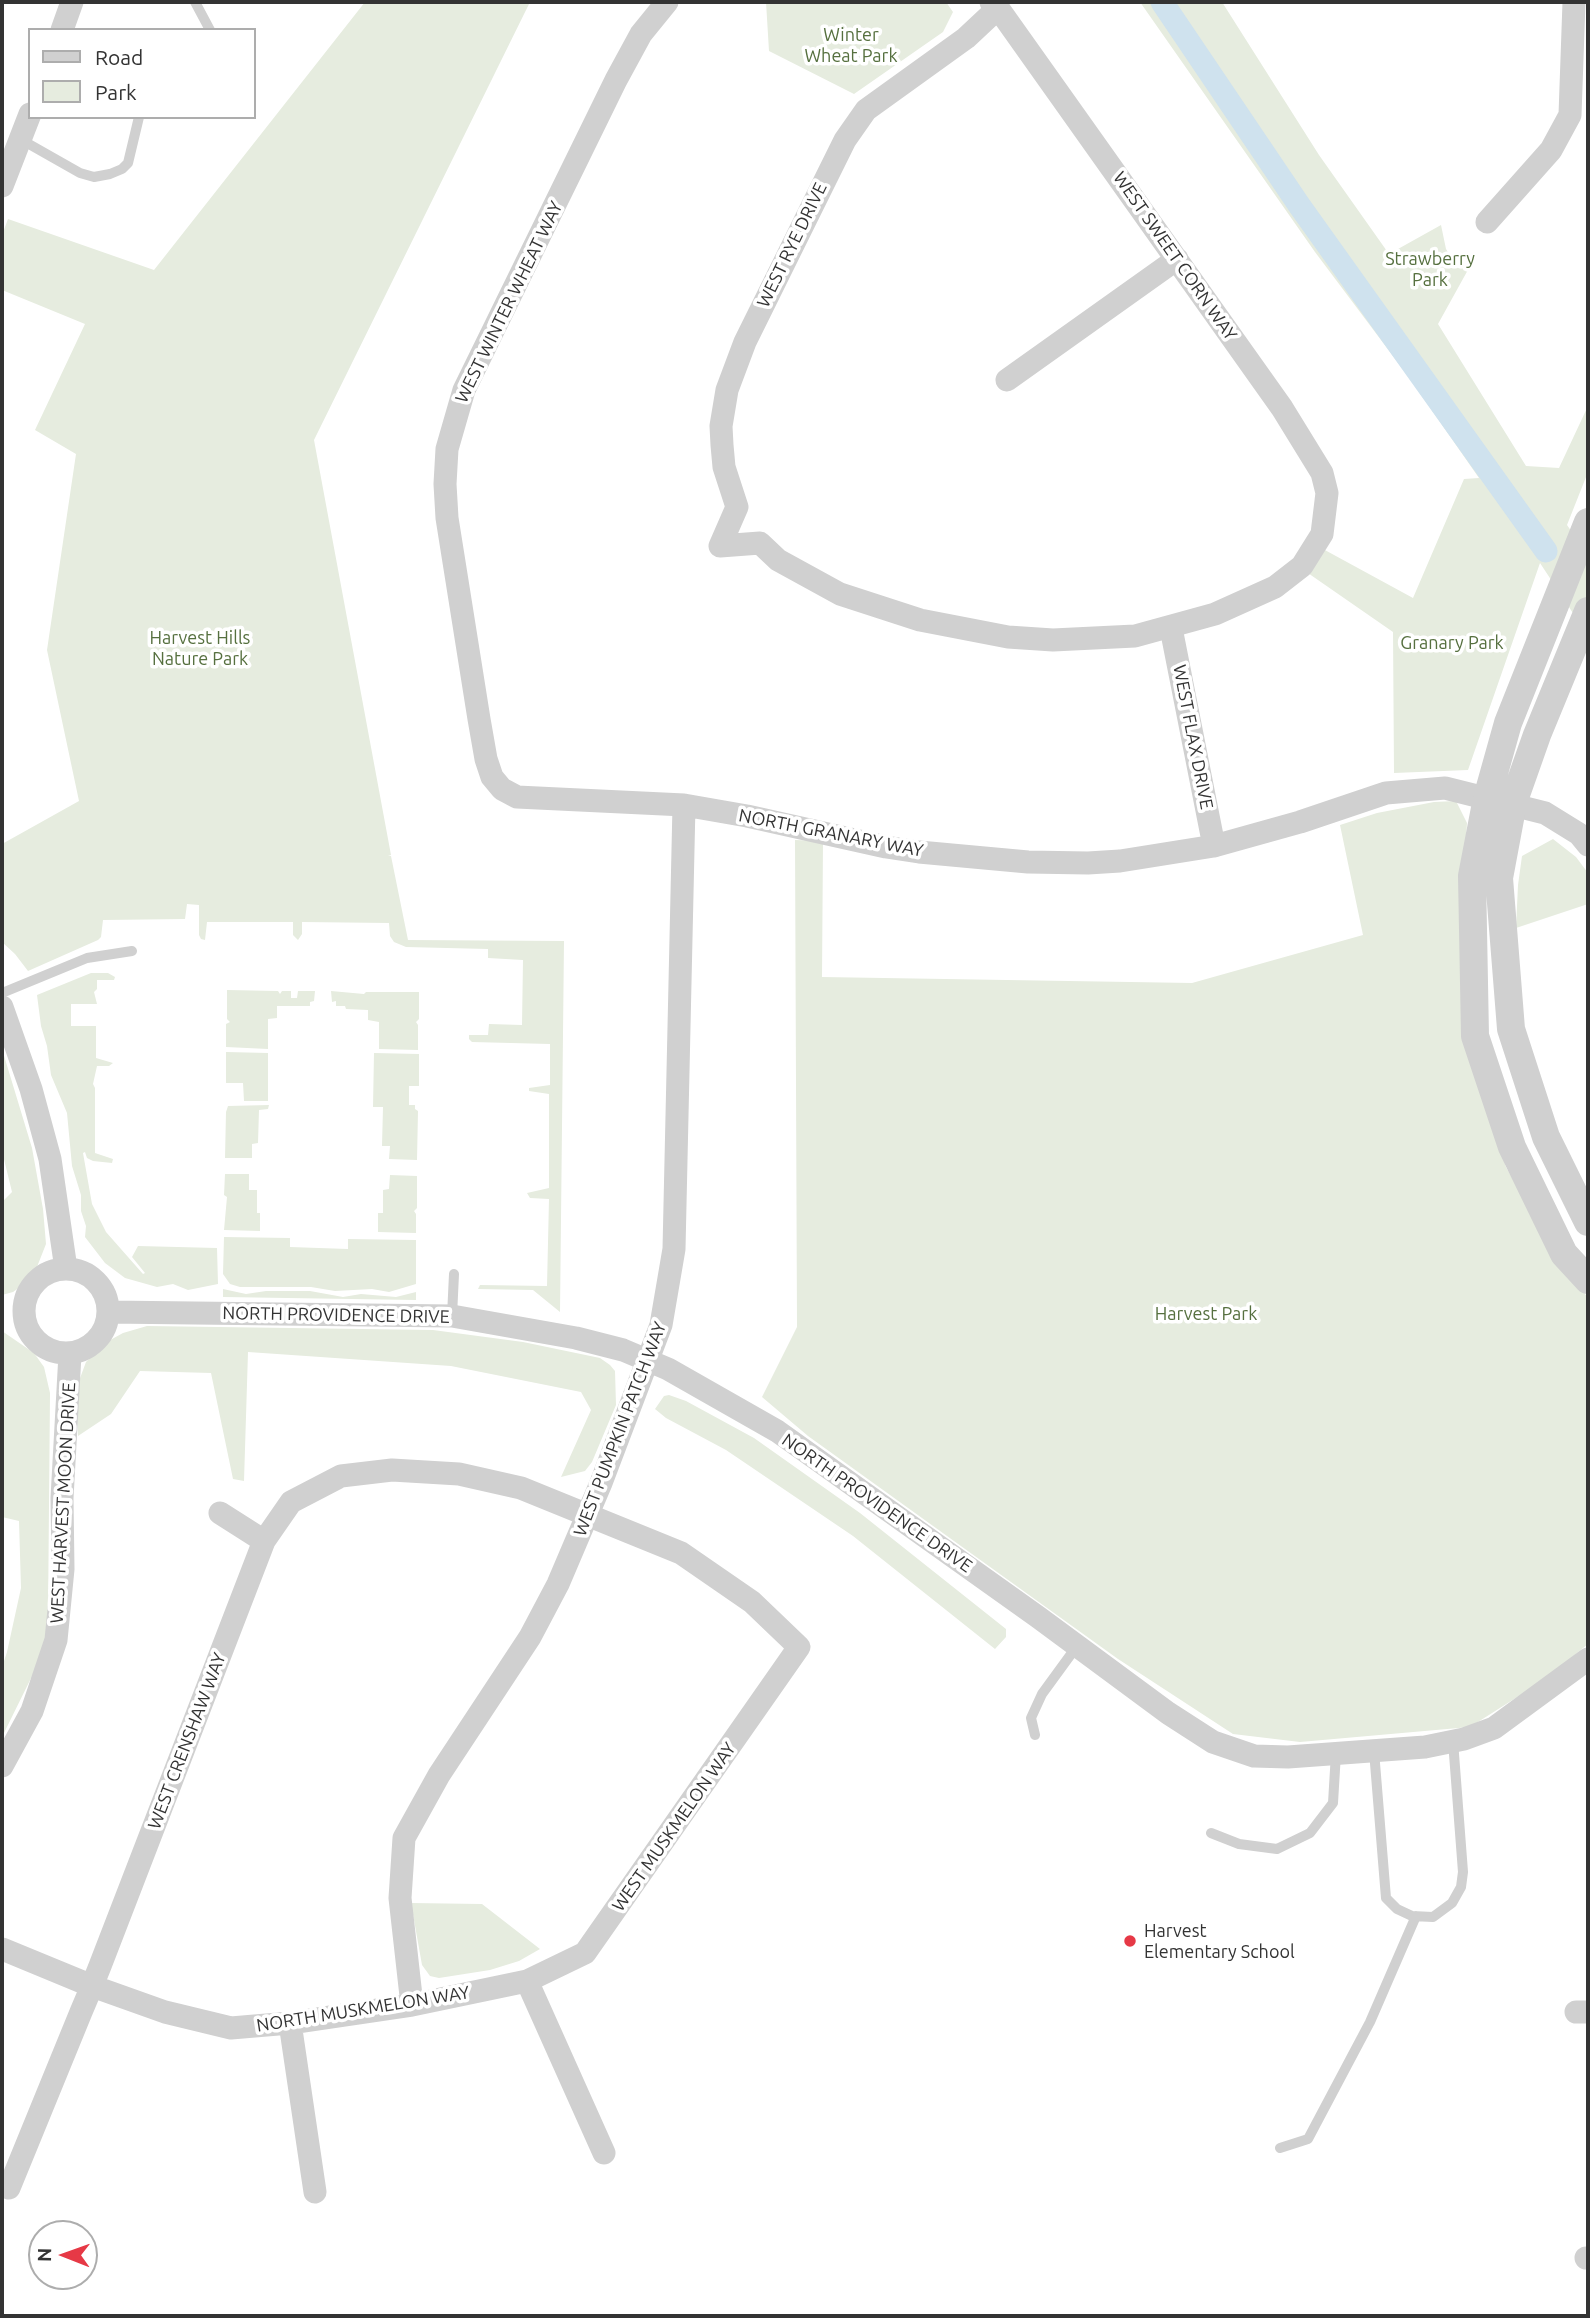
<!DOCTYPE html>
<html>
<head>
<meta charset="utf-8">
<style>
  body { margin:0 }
  #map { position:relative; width:1590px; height:2318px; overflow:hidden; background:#fff; font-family:Ubuntu,sans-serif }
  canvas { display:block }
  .frame { position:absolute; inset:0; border:4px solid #333; pointer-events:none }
  .legend { position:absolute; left:28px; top:28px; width:228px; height:91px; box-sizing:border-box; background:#fff; border:2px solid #adadad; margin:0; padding:9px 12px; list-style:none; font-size:21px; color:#333 }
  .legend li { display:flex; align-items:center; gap:14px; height:35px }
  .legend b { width:35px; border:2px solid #adadad }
  .north { position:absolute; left:28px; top:2220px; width:70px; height:70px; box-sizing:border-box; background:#fff; border:2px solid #adadad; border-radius:50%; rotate:271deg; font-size:19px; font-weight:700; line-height:28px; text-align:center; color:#333 }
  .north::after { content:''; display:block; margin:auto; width:24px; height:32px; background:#e63946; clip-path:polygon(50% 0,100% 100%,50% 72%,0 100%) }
</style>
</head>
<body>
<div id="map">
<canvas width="1590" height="2318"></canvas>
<div class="frame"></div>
<ul class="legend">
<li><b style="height:9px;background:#d0d0d0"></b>Road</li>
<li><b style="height:19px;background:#e6ecdf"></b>Park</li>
</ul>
<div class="north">N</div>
</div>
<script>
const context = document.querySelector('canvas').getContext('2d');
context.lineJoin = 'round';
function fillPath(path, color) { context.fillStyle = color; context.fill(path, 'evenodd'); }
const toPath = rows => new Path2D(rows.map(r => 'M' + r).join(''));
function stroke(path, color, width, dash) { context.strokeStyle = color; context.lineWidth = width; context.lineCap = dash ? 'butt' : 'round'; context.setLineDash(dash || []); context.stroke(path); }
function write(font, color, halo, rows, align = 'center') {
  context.font = font + ' Ubuntu,sans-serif'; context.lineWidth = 7; context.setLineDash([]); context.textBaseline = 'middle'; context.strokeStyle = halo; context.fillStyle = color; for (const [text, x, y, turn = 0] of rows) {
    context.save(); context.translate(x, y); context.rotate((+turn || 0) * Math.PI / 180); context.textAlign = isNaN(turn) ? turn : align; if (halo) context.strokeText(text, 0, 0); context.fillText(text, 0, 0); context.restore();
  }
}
const green = toPath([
  [365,2,530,2,314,440,391,855,388,856,391,856,408,940,564,941,560,1312,533,1290,478,1289,480,1285,547,1286,549,1199,530,1198,527,1193,549,1188,549,1094,529,1091,529,1088,550,1085,550,1044,472,1042,469,1039,469,1035,488,1035,489,1024,522,1025,523,960,488,958,488,949,406,947,394,942,390,936,389,923,302,922,302,934,298,940,293,935,293,922,207,922,205,940,201,939,199,935,199,905,187,904,185,919,103,920,101,937,98,940,28,971,15,954,2,942,2,844,79,801,47,650,76,454,35,430,85,324,2,290,2,235,8,219,154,270],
  [766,2,946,2,953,12,943,32,854,94,769,51],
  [1140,2,1222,2,1319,155,1389,254,1441,225,1446,249,1453,260,1469,268,1438,324,1526,466,1559,468,1588,406,1588,472,1567,525,1588,555,1588,636,1540,563,1468,770,1394,773,1393,632,1305,571,1323,549,1413,598,1464,479,1479,478,1408,376,1315,252],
  [1456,801,1467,823,1460,930,1469,1052,1506,1167,1555,1253,1588,1298,1588,1644,1544,1680,1470,1727,1300,1742,1233,1734,1118,1659,808,1436,762,1397,797,1327,795,840,823,841,822,977,1192,983,1363,935,1340,825,1377,813,1434,802],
  [1553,839,1576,857,1588,873,1588,904,1516,928,1518,885,1522,856],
  [91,973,108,973,115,977,114,980,97,980,97,989,94,992,97,1004,71,1004,71,1026,96,1026,96,1058,113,1063,109,1066,97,1066,93,1084,95,1088,95,1153,113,1159,112,1163,93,1161,87,1158,85,1152,83,1153,92,1204,106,1232,143,1274,145,1273,132,1257,138,1246,217,1248,218,1284,188,1290,173,1284,157,1287,125,1278,105,1263,85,1237,86,1226,81,1211,81,1195,72,1166,67,1113,51,1075,47,1046,41,1026,37,995],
  [227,990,278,991,280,994,282,991,291,991,291,998,297,998,298,991,315,991,314,1001,310,1002,310,1006,277,1006,277,1018,268,1019,268,1049,226,1047,226,1024,230,1022,227,1019],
  [331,991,364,994,366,992,419,992,419,1019,416,1022,418,1025,418,1050,379,1049,379,1022,368,1020,368,1010,346,1009,345,1006,336,1006,336,1001,332,1002],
  [2,1049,32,1148,43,1209,46,1244,35,1272,27,1282,13,1292,2,1295,2,1202,12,1192,2,1151],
  [226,1052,268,1053,268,1101,244,1101,243,1083,226,1083],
  [374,1053,419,1054,419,1086,409,1086,409,1105,415,1105,415,1109,418,1111,417,1160,389,1159,390,1146,382,1146,383,1107,373,1107],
  [269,1105,268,1109,259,1110,258,1143,252,1144,252,1158,225,1158,226,1112,228,1106],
  [225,1174,249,1174,249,1190,257,1190,257,1213,260,1213,260,1231,224,1230,227,1197,224,1195],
  [390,1175,417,1176,417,1208,414,1211,416,1214,416,1233,378,1232,378,1213,383,1213,383,1190,389,1189],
  [224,1237,290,1238,290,1247,348,1249,348,1239,416,1240,416,1284,389,1292,372,1289,335,1291,311,1287,240,1287,230,1284,223,1274],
  [223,1289,246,1294,266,1291,310,1291,343,1297,361,1294,396,1297,416,1292,416,1300,223,1297],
  [147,1326,433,1330,523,1342,600,1358,610,1365,615,1371,616,1405,592,1462,585,1471,561,1477,591,1410,581,1392,451,1366,248,1352,244,1481,233,1479,211,1373,140,1371,111,1414,78,1436,76,1389,86,1362,103,1344,123,1333],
  [2,1331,34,1353,44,1367,50,1393,48,1617,45,1639,37,1666,2,1737,2,1667,7,1652,21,1588,19,1521,2,1517],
  [669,1395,686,1401,754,1438,860,1513,1006,1629,1006,1637,995,1649,853,1536,726,1450,666,1418,655,1409,664,1396],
  [411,1903,482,1904,540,1949,519,1961,490,1970,439,1978,430,1976,422,1965]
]);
const canal = toPath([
  [1162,2,1299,205,1546,551]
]);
const service = toPath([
  [195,2,210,30],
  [20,139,80,173,94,177,110,174,122,169,128,163,139,117],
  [2,993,87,958,132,951],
  [452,1316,454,1274],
  [1035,1735,1031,1718,1042,1694,1077,1646],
  [1374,1751,1386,1898,1397,1909,1412,1916,1433,1917,1452,1903,1461,1887,1463,1872,1453,1741],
  [1211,1833,1239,1844,1277,1849,1310,1833,1333,1803,1336,1753],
  [1280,2148,1308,2139,1370,2022,1416,1916]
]);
const minor = toPath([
  [667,2,641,34,616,80,464,390,447,449,445,484,447,518,479,719,486,759,492,777,502,789,517,797,684,805,747,816,886,847,919,852,1028,862,1088,863,1120,861,1214,846,1300,822,1386,793,1445,788,1545,813,1579,834,1588,845],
  [991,2,998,8,1282,408,1322,473,1327,493,1322,534,1302,566,1275,587,1215,614,1135,636,1053,640,1008,637,920,620,840,594,778,560,760,543,720,546,737,507,724,467,722,445,721,426,727,390,745,342,845,140,866,110,966,38,998,8],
  [62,30,72,2],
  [2,186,30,114],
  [1487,222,1551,150,1570,115,1574,2],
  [1007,380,1177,259],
  [1171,628,1214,846],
  [2,1007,31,1089,50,1159,66,1269],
  '24 1311a42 42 0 1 1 84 0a42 42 0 1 1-84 0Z',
  [108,1312,452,1316,576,1338,623,1350,668,1369,777,1431,1038,1617,1168,1713,1213,1742,1254,1756,1288,1757,1425,1747,1464,1739,1494,1728,1588,1659],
  [220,1513,264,1541],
  [2,1766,32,1711,56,1640,63,1569,62,1498,70,1354],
  [2,1949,92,1986,165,2012,231,2028,290,2023,412,2005,527,1981,585,1953,799,1647,752,1602,681,1553,521,1488,459,1474,392,1470,341,1476,291,1502,264,1541,100,1966,92,1986,81,2012,9,2188],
  [527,1981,604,2153],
  [412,2005,400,1898,404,1838,439,1775,530,1637,558,1584,601,1483,661,1325,674,1249,684,805],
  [1576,2012,1588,2012],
  [290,2023,315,2192],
  [1586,2258,1588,2258]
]);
const tertiary = toPath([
  [1588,522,1508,723,1487,798,1472,876,1475,1036,1512,1147,1564,1254,1588,1280],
  [1588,611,1537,735,1513,803,1499,878,1511,1029,1546,1137,1588,1222]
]);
const markers = [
  [1130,1941,7,"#e63946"]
];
const parkNames = [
  ["Winter",851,35],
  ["Wheat Park",851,56],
  ["Strawberry",1430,259],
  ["Park",1430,280],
  ["Harvest Hills",200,638],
  ["Nature Park",200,659],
  ["Granary Park",1452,643],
  ["Harvest Park",1206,1314]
];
const streetNames = [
  ["WEST RYE DRIVE",792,245,-64],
  ["WEST SWEET CORN WAY",1175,256,55],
  ["WEST WINTER WHEAT WAY",509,302,-64],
  ["WEST FLAX DRIVE",1193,737,79],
  ["NORTH GRANARY WAY",831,833,11],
  ["NORTH PROVIDENCE DRIVE",336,1315,1],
  ["WEST PUMPKIN PATCH WAY",620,1429,-69],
  ["WEST HARVEST MOON DRIVE",63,1503,-87],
  ["NORTH PROVIDENCE DRIVE",877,1503,35],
  ["WEST CRENSHAW WAY",187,1741,-69],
  ["WEST MUSKMELON WAY",674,1827,-55],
  ["NORTH MUSKMELON WAY",363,2009,-9]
];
const poiNames = [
  ["Harvest",1144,1931],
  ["Elementary School",1144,1952]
];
fillPath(green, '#e6ecdf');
stroke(canal, '#cfe2ee', 23);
stroke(service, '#d0d0d0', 10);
stroke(minor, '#d0d0d0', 23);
stroke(tertiary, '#d0d0d0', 28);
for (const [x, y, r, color] of markers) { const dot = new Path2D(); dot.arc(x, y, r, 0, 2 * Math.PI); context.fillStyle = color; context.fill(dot); stroke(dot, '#fff', 2.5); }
write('18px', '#56703f', '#fff', parkNames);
write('18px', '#333', '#fff', streetNames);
write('18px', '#333', '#fff', poiNames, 'left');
</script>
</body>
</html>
